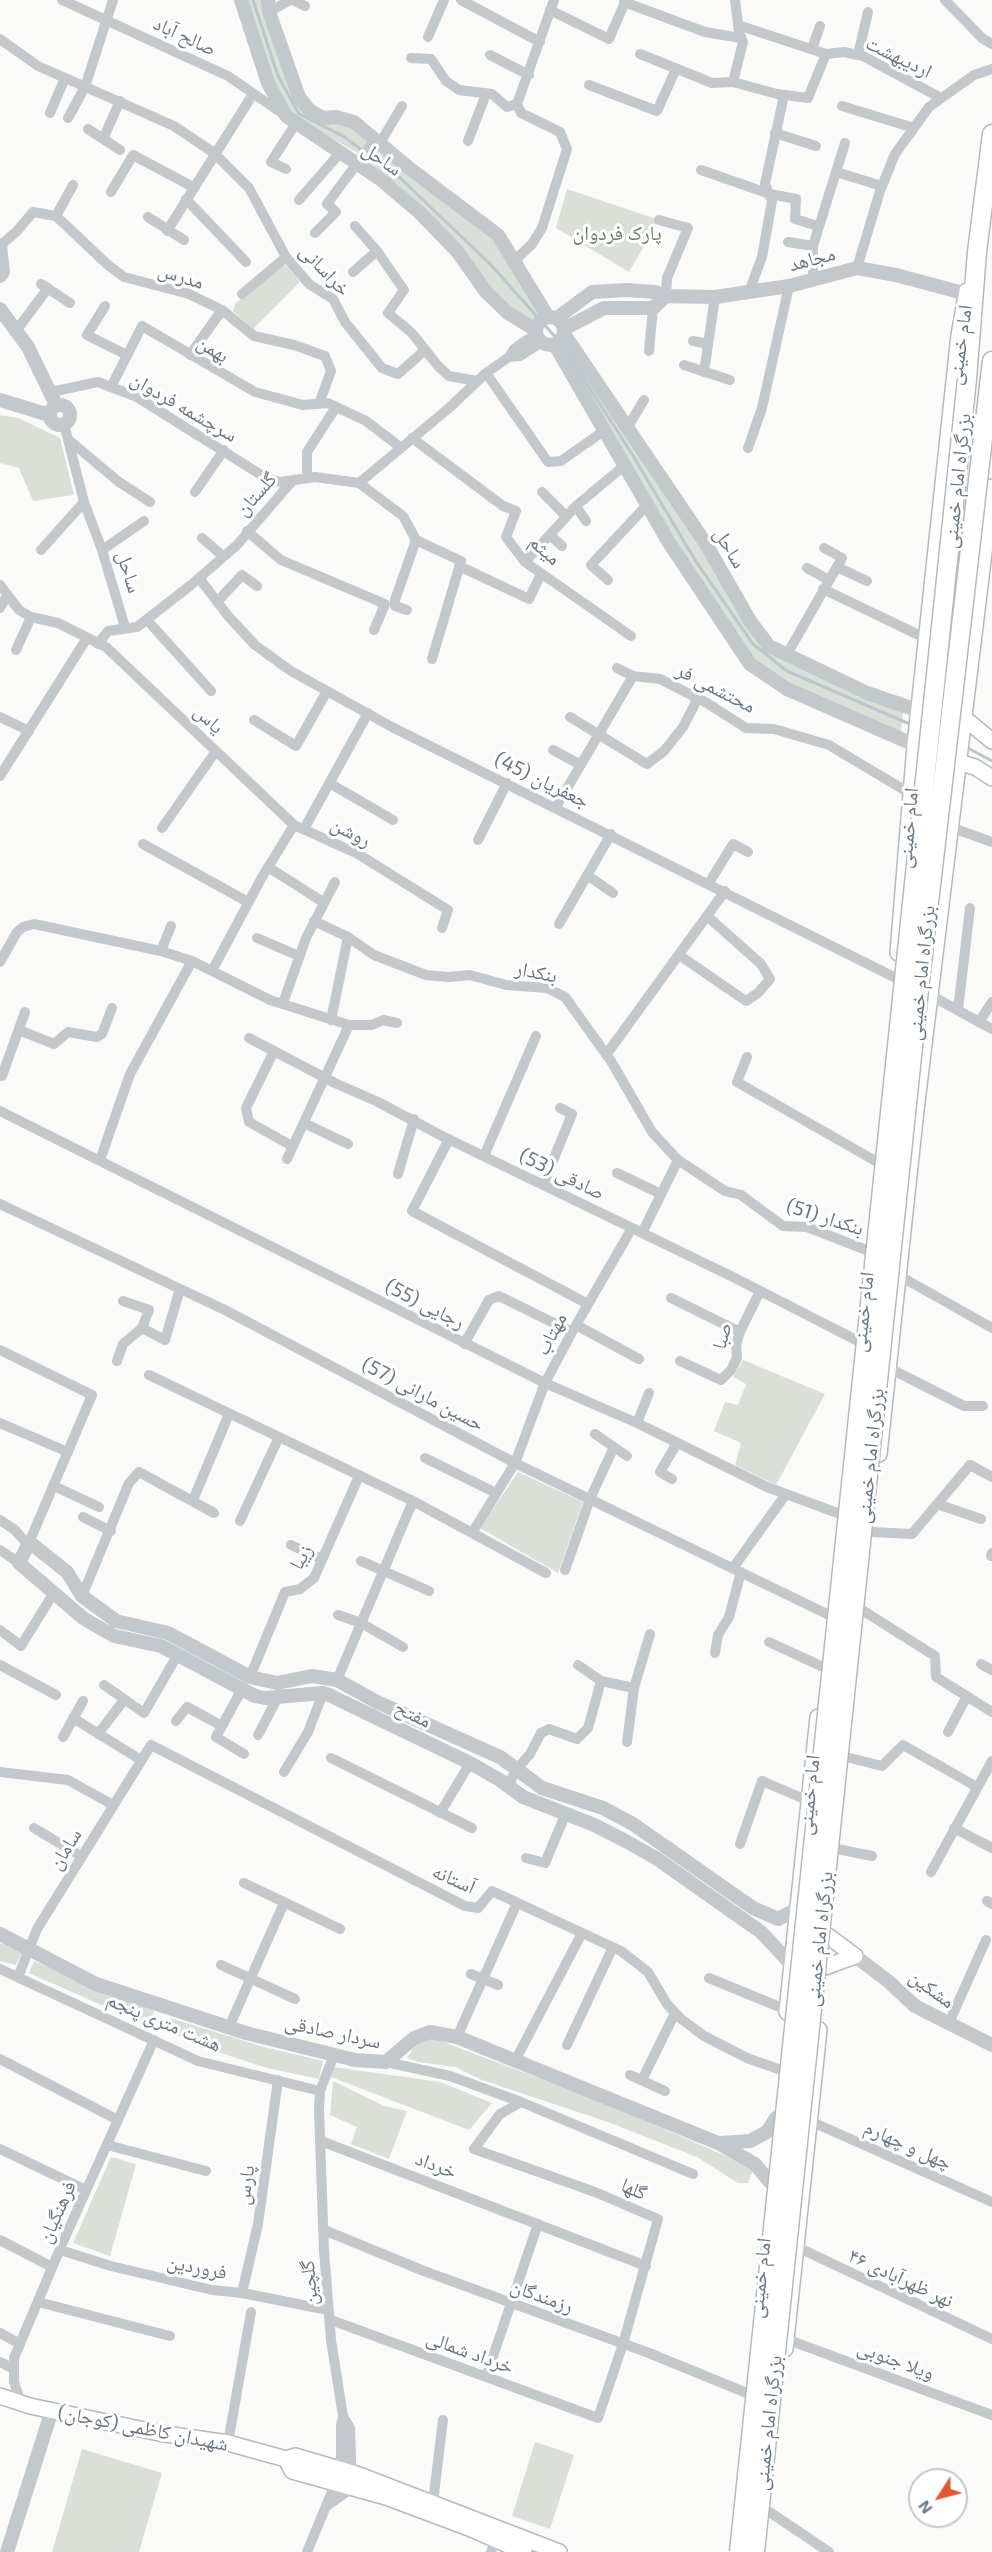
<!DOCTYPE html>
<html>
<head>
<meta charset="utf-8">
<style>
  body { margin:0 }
  #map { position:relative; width:992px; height:2552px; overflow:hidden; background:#fafaf8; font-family:"Exo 2",sans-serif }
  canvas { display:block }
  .north { position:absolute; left:908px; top:2468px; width:60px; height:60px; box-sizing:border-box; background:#fff; border:2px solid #c1c8cd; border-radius:50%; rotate:234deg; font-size:16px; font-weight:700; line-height:24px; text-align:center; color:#657683 }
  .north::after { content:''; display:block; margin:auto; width:21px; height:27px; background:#e4572e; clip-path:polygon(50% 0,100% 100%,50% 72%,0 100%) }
</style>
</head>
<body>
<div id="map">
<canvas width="992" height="2552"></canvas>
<div class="north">N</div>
</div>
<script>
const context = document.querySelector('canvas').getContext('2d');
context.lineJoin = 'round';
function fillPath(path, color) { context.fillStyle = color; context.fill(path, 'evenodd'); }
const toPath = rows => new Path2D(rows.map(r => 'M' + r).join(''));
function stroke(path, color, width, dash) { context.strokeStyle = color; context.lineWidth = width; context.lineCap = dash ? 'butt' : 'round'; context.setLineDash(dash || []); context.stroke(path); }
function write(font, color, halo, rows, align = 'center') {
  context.font = font + ' "Exo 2","Noto Naskh Arabic",sans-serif'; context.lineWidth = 6; context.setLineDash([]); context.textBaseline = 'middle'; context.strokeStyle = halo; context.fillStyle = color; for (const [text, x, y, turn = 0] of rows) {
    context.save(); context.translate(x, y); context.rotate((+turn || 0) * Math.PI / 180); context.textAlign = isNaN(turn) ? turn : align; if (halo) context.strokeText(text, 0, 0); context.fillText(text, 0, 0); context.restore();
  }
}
const green = toPath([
  [246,0,264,0,294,98,353,128,368,139,359,154,289,113,273,82],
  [378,146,497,243,542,315,533,320,509,307,364,164],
  [567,189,659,220,629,272,556,228],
  [284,263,300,282,253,329,233,311,235,304],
  [566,343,771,652,795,666,903,711,901,733,791,685,754,661,687,562,563,348],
  [0,415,18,418,60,438,74,495,33,501,19,468,0,463],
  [743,1360,825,1394,776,1485,735,1465,741,1443,714,1431,725,1402,738,1405,746,1384,733,1377],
  [518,1472,583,1502,558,1573,480,1528],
  [0,1943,23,1950,16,1965,0,1961],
  [34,1961,154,2011,149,2026,29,1973],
  [170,2018,264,2047,323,2061,319,2079,267,2068,191,2043,165,2029],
  [433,2038,599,2101,733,2159,753,2170,748,2183,738,2183,697,2157,608,2122,482,2080,455,2067,418,2062,407,2058,417,2042],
  [334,2067,440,2082,492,2103,469,2130,331,2077],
  [333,2081,384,2106,407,2111,389,2159,351,2144,357,2127,330,2115],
  [111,2157,136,2164,110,2256,73,2243],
  [535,2442,574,2455,550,2529,512,2516],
  [82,2449,162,2473,139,2552,52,2552]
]);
const stream = toPath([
  [253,0,278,76,299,114,343,136,362,150],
  [368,154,396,174,491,265,558,340],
  [562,345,632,454,695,560,753,644,787,671,912,725],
  [966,747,992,761]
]);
const minor = toPath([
  [62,0,228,76,286,116],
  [293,0,305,6],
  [461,0,540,42],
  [945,0,982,38,992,44],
  [624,2,705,32,741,38],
  [550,10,609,39,626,0],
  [269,12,290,0],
  [738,25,826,54,844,52,863,56,941,98],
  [428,37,444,0],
  [0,39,38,66,174,126,214,153,249,188,286,257,309,284,333,299,345,322,382,368,398,374,425,350],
  [812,49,820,26],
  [640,54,712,83,733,82,777,94,808,98,826,54],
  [490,55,529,75],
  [858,55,868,12],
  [411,58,431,59,446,81,459,90,492,94,507,107,517,104],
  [733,82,743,42,739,32,735,0],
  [589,85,657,111,676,69],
  [517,104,554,0],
  [842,106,914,128],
  [50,113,65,78],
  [68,118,85,87,113,0],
  [88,129,120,150],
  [775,133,816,146],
  [103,139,120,101],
  [468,141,486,94],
  [380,143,402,106],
  [286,169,271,162,296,123],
  [701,170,770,194,796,199,795,219,818,226],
  [836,172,882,186],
  [111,192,133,155,193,187],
  [186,199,246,262],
  [299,200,340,153],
  [56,216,73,185],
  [148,217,184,240],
  [659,220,688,228,667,278,666,296],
  [355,226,377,251,404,290,388,313,412,333,438,366,449,376,477,381],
  [167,231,253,94],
  [315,233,336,212,327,204,375,139],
  [788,242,813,246],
  [0,246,17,231,33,212,56,216,108,265,124,277,189,294,222,310,254,336,294,345,325,356,331,371,319,404],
  [515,260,532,244,542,228,567,149,560,132,521,113,517,104],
  [857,268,880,191,895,154,929,107,974,75,992,69],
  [353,272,377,251],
  [813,280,813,246,845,143],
  [41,284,70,303],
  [749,292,762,257,772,201,765,184,784,95],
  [242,294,286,257],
  [105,306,87,335,127,355],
  [16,331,48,288],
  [693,341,708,344],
  [649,351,653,308],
  [190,355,222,310],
  [509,357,520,356,542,342],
  [684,365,730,380],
  [704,372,715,297],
  [486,373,548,462,561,461,605,430],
  [111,387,142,326,255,392,303,405,328,403,366,421,400,447],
  [51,392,98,382,137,397,266,478,280,482,315,477,359,483,449,408,486,373,509,357,514,349,536,334],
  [64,424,84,502,102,550,125,627],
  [627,428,644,400],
  [412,438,503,506,516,511,506,537,525,562,631,636],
  [70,441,119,482,150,502],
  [748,448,762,408,789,286],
  [307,478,307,452,336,407],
  [359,483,403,516,416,540,461,561,432,659],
  [195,492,224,450],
  [542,492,566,516],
  [576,506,586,521],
  [247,531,281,560,385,604,374,630],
  [550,535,562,546],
  [202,538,223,556],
  [41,550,84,502],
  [102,550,144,521],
  [525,562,576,506,625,465],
  [459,566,529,599,541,574],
  [837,567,867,581],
  [807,568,829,580],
  [199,578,229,617,255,645,291,671,392,727,896,978],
  [608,580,591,565,647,505],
  [0,585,19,610,31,617,58,623,106,647,294,825,358,854,448,910,442,928],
  [823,589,927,639],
  [217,602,242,575,257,586],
  [0,608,7,595],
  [407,610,395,606,395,600,416,540],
  [147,620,211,691],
  [98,644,108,631,137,627,191,585,237,545,293,480],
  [16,650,31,617],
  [786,656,842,558,824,548],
  [617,668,633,676,660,679,707,703,746,728,774,729,829,745,911,794],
  [0,717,29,731],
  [570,717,647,764,664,751,683,727,698,698],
  [254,720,296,746,327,691],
  [553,750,581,765],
  [0,776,87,638],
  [331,784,393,820],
  [556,807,633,676],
  [950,827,992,842],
  [162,828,216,751],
  [304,829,368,713],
  [478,840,507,783],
  [143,844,248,902],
  [268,867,323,902],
  [587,875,613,893],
  [709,883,733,844,748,852],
  [314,921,348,937,374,955,426,975,449,977,470,975,506,985,547,988,565,997,611,1061,652,1132,678,1160,725,1191,741,1195,783,1226,807,1227,869,1251],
  [559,924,611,834],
  [257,938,299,956],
  [161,951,171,926],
  [679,955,746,1001,758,993,770,979,761,964,707,916],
  [0,962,17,932,23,927,34,924,161,951,192,961,270,1000,349,1025,372,1025,383,1020,397,1023],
  [213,969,262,877,294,825],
  [930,995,992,1029],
  [283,1003,306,938,335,882],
  [958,1010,970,908],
  [331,1020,348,937],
  [979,1022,992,1002],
  [19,1030,54,1044,68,1032,97,1037,102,1034,112,1008],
  [249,1038,335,1083,378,1102,442,1136,733,1277,860,1342],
  [274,1051,246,1108,249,1122,292,1146],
  [606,1055,725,891],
  [747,1057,737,1082,879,1163],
  [2,1076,25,1012],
  [0,1111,545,1383,637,1423,767,1487,840,1514],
  [304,1123,348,1144],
  [449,1139,412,1211,588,1304],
  [484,1156,536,1036],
  [287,1159,349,1025],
  [100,1160,130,1074,192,961],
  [617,1173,661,1194],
  [398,1174,414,1119],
  [543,1185,572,1114,560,1108],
  [0,1204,225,1310,515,1463,829,1615],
  [642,1233,678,1160],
  [898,1275,992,1328],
  [671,1298,740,1332],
  [123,1301,149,1310,142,1328],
  [576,1325,639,1359],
  [464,1344,489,1300,499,1296,572,1332],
  [0,1350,92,1395,28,1545,15,1530,0,1520],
  [117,1361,123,1344,142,1328,165,1340,180,1289],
  [680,1361,721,1380,731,1370,737,1358,736,1345,740,1332,760,1291],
  [889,1368,964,1406,983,1406],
  [149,1375,413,1501,546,1573],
  [0,1423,68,1452],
  [637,1423,649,1393],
  [595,1434,627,1456],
  [425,1458,496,1493],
  [672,1479,660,1472,677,1443],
  [54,1486,99,1507],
  [193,1500,229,1414],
  [937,1504,981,1519],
  [83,1517,111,1531],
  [240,1521,279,1437],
  [871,1532,912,1534,970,1465,992,1477],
  [472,1533,515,1463,545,1383,572,1332,632,1228],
  [291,1545,322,1559],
  [0,1550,19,1563],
  [991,1556,992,1553],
  [361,1561,429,1591],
  [733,1568,786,1494],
  [565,1570,590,1499,613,1449],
  [82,1596,129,1483,139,1472,214,1513],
  [862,1610,935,1656,936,1677,992,1712],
  [338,1615,361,1623,403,1647],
  [0,1630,21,1646,53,1594],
  [769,1642,823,1667],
  [715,1653,718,1635,729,1617,741,1572],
  [981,1664,992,1670],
  [0,1665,56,1695],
  [578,1665,601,1681,634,1688,627,1742],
  [250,1677,285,1592,300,1589,314,1578,359,1476],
  [337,1680,413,1501],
  [104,1685,144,1713,178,1654],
  [634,1688,650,1634],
  [242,1689,216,1737,244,1754],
  [73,1718,141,1760],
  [176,1721,187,1707,222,1726],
  [948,1732,967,1696],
  [98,1734,124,1700],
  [258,1735,278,1697],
  [63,1737,83,1701],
  [846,1757,882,1766,903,1745,977,1787],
  [331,1758,472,1828],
  [0,1772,68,1780,113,1805],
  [284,1772,308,1732,323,1693],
  [508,1786,516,1770,530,1754,541,1733,549,1729,577,1739,588,1728,601,1681],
  [440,1813,470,1763],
  [34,1828,81,1856],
  [954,1828,992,1848],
  [740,1844,762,1781,809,1801],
  [837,1849,872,1856],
  [526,1858,545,1863,566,1813],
  [931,1872,992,1761],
  [244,1883,340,1929],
  [987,1901,992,1904],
  [221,1965,295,1999],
  [0,1969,198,2061,320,2091],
  [471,1974,498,1985],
  [18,1977,37,1929,151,1745,465,1906,478,1908,492,1891,621,1951,648,1972,667,2004,680,2018,704,2036,747,2058,781,2070],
  [709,1978,787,2010],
  [948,2025,986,1940],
  [229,2027,284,1903],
  [457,2037,517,1903],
  [567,2045,613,1947],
  [0,2059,118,2120],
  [516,2059,582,1933],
  [386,2062,450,2076,521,2102,693,2174],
  [630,2075,665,2091],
  [642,2080,675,2013],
  [810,2121,992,2202],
  [321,2141,646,2266],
  [107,2145,206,2171],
  [0,2149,86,2190],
  [324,2230,424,2271,649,2353,749,2394],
  [0,2240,52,2267],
  [797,2247,992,2339],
  [60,2250,111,2266,212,2290,242,2293,328,2310],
  [242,2293,258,2224,278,2080],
  [38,2302,170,2336],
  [331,2320,598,2418,623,2344,658,2219,595,2192,474,2149,500,2114,521,2102],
  [0,2333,20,2344],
  [786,2339,992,2415],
  [0,2362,14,2369],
  [486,2377,538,2224],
  [21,2403,14,2382,14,2358,62,2244,154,2040],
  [228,2443,251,2312],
  [433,2502,443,2420],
  [327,2506,352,2488,350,2428,343,2416],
  [768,2511,829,2552],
  [307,2552,341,2470,341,2426,343,2416,331,2340,324,2251,319,2110,320,2091,334,2055],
  [491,2552,496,2540]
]);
const tertiary = toPath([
  [241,0,268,83,286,116,380,179,419,212,457,251,486,292,508,313,536,330],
  [268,0,269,12,299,97,309,110,323,118,336,117,354,122,409,168,498,235,548,317],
  [0,245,3,272,0,276],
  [0,309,28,347,56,405],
  '536 331a14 14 0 1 1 28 0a14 14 0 1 1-28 0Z',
  [557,318,592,292,627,290,655,292,666,296,715,297,789,286,857,268,896,275,967,294],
  [564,329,604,308,653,308,666,296],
  [564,334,706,544,750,621,769,646,867,693,920,711],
  [555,345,668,541,750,664,787,689,915,745],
  [0,400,49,415],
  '50 415a10 10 0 1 1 20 0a10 10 0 1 1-20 0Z',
  [0,1934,96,1984,246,2033,355,2060,386,2062,414,2038,430,2032,457,2037,718,2143,755,2164,770,2182],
  [855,1956,888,1981,915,2006,992,2045],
  [791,1964,761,1932,656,1858,622,1839,592,1824,523,1797,500,1780,470,1763,329,1695,323,1693,265,1698,255,1696,161,1646,114,1636,83,1618,19,1563,28,1545,33,1545,67,1572,82,1596,116,1621,168,1633,250,1677,277,1683,312,1676,337,1680,377,1702,500,1757,542,1788,603,1808,633,1824,753,1908,778,1919,797,1909],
  [720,2143,750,2141,767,2132,776,2118],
  [7,2552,52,2410]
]);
const secondary = toPath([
  [964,718,992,741],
  [958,762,975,767,992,778],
  [898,953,915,745,959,335,967,291],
  [879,1454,916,1110,992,487],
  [825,1967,855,1956,828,1936],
  [787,2012,818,1717],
  [785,2349,819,2030],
  [0,2396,30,2406,159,2433,228,2443,286,2459,295,2456,359,2475,559,2552],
  [286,2459,292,2471,386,2497,469,2528,524,2552]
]);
const trunk = toPath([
  [967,379,977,252,992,134],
  [989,386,992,361]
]);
const trunkBridge = toPath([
  [739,2552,967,379],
  [755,2552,920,980,989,386]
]);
const streetNames = [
  ["صالح آباد",185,36,25],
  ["اردیبهشت",899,57,26],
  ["ساحل",382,159,35],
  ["مجاهد",812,259,-15],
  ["خراسانی",325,270,46],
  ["مدرس",181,276,17],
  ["امام خمینی",960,345,-82],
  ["بهمن",213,349,31],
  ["سرچشمه فردوان",184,407,30],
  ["بزرگراه امام خمینی",957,481,-84],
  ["گلستان",256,494,-48],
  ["ساحل",730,548,59],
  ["میثم",545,550,41],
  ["ساحل",129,572,73],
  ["محتشمی فر",716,688,27],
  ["یاس",209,719,43],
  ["جعفریان (45)",542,780,26],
  ["امام خمینی",908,828,-85],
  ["روشن",351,832,27],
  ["بنکدار",536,972,11],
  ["بزرگراه امام خمینی",921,973,-84],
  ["صادقی (53)",562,1174,26],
  ["بنکدار (51)",825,1217,18],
  ["رجایی (55)",425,1304,27],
  ["امام خمینی",863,1312,-84],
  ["مهتاب",551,1334,-62],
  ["صبا",722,1336,-75],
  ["حسین مارانی (57)",423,1394,28],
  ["بزرگراه امام خمینی",870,1456,-84],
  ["زیبا",301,1557,-60],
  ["مفتح",413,1714,26],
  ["امام خمینی",809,1795,-84],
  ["سامان",65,1849,-58],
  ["آستانه",454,1879,24],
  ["بزرگراه امام خمینی",819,1939,-84],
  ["مشکین",932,1989,36],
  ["هشت متری پنجم",164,2022,23],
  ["سردار صادقی",333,2032,12],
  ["چهل و چهارم",908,2145,24],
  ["خرداد",436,2165,21],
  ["پارس",245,2185,-82],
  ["گلها",634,2189,24],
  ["فرهنگیان",57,2212,-66],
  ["فروردین",197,2267,11],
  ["امام خمینی",760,2278,-84],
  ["نهر ظهرآبادی ۴۶",901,2278,25],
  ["گلچین",309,2283,-95],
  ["رزمندگان",542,2296,20],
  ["خرداد شمالی",470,2352,20],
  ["ویلا جنوبی",896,2360,20],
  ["بزرگراه امام خمینی",768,2423,-84],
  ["شهیدان کاظمی (کوجان)",143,2428,11]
];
const parkNames = [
  ["پارک فردوان",617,233]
];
fillPath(green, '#dadfd7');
stroke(stream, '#bbc7cb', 3);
stroke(secondary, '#b3babf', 18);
stroke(trunk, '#b4b9bd', 21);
stroke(minor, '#c3c8cc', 10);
stroke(tertiary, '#c3c8cc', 14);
stroke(secondary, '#fff', 15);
stroke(trunk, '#fff', 18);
stroke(trunkBridge, '#b4b9bd', 21, []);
stroke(trunkBridge, '#fff', 18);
write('20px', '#657683', '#fff', streetNames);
write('20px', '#687a64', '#fff', parkNames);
</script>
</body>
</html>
